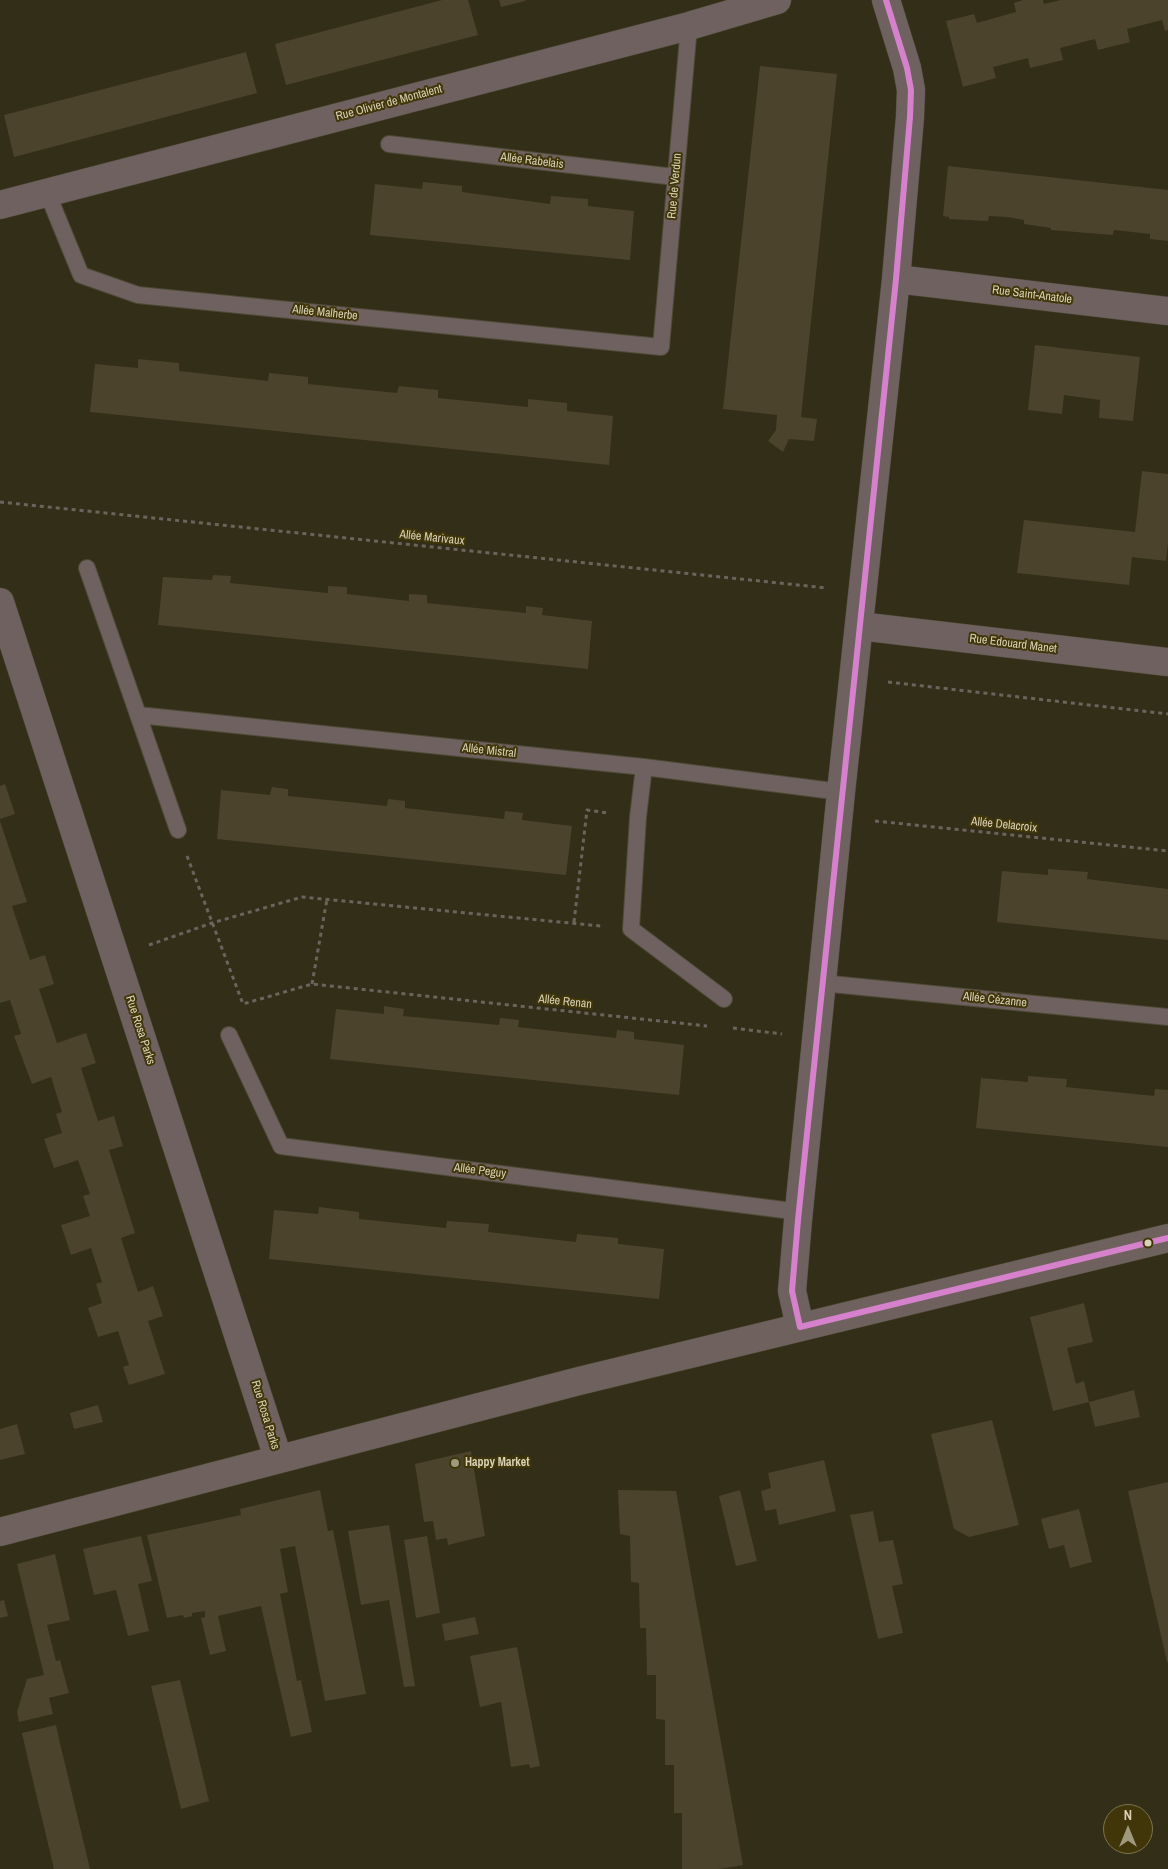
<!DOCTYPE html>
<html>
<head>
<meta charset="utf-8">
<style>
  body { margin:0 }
  #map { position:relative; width:1168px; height:1869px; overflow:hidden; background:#332e17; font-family:"Archivo Narrow",sans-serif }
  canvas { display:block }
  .north { position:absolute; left:1103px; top:1804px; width:50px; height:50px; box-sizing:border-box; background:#40360a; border:1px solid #7d744f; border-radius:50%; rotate:0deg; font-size:14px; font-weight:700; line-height:20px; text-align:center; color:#d9d2b6 }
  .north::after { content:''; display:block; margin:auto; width:18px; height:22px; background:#9f997e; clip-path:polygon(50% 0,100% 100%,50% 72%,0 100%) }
</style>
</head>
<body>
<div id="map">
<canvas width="1168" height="1869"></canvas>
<div class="north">N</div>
</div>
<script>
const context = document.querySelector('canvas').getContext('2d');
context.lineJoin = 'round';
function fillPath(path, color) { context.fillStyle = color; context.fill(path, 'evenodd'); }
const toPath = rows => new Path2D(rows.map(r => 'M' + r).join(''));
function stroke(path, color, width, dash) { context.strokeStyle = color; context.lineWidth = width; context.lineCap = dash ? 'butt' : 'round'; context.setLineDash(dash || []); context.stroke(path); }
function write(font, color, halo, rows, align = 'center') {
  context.font = font + ' "Archivo Narrow",sans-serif'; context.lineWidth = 4; context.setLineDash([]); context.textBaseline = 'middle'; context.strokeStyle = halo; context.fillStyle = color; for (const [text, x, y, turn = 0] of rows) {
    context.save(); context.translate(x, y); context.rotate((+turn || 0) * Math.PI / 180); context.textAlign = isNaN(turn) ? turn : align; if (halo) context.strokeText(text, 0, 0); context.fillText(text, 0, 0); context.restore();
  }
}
const building = toPath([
  [442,0,468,0,478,35,286,85,275,44],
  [499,0,525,0,525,1,501,7],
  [1023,0,1043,0,1044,4,1061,0,1168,0,1168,30,1165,31,1162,20,1127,29,1130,42,1098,50,1095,39,1060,48,1063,60,1030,68,1028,58,993,67,996,78,963,87,946,21,974,14,977,23,1016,12,1014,3],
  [246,52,257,93,14,157,4,115],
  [760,66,837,74,801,417,817,419,814,441,789,439,783,452,768,441,776,430,777,415,723,409],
  [948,166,1168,190,1168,241,1150,239,1150,234,1114,230,1113,235,1051,230,1051,228,1024,224,1024,220,1007,217,989,216,988,221,949,219,949,217,943,216],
  [423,182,462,186,462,192,550,204,551,196,588,199,588,206,634,211,630,260,370,235,375,184,422,189],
  [1035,345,1140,357,1133,421,1099,418,1100,400,1064,395,1062,414,1028,410],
  [138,359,179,363,179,371,268,381,269,373,308,377,308,384,397,393,399,386,438,390,438,398,528,407,528,399,567,403,567,411,613,416,609,465,90,412,95,364,138,368],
  [1142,471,1168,474,1168,543,1166,561,1132,557,1129,585,1017,573,1024,520,1135,532],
  [213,575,231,576,230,583,328,593,328,586,347,587,347,594,409,601,409,594,427,595,427,603,526,613,526,606,543,608,542,615,592,621,588,669,158,625,163,577,212,580],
  [5,784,15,814,0,819,0,786],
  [272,787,288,789,288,796,387,806,388,799,405,801,405,808,504,819,505,811,523,813,522,820,572,826,566,875,217,839,221,790,270,795],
  [0,821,27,902,12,906,30,960,45,955,54,984,39,989,57,1043,86,1033,96,1063,81,1068,98,1121,114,1116,123,1146,109,1150,135,1233,121,1238,138,1292,153,1286,163,1316,148,1321,165,1374,129,1385,123,1367,129,1365,118,1331,98,1337,88,1308,102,1303,96,1284,102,1282,91,1248,71,1255,61,1225,90,1216,83,1196,90,1194,78,1160,54,1168,44,1139,62,1133,56,1114,62,1112,51,1077,32,1084,14,1036,21,1034,10,1000,0,1003],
  [1048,869,1088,872,1087,879,1168,889,1168,940,997,922,1002,871,1048,875],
  [384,1006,404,1009,403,1016,499,1025,500,1018,519,1020,518,1027,616,1038,617,1030,634,1032,634,1039,684,1045,679,1095,330,1059,336,1009,384,1014],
  [1028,1076,1067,1079,1066,1087,1154,1096,1155,1089,1168,1090,1168,1147,976,1128,981,1078,1028,1082],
  [319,1207,359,1212,359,1219,446,1228,447,1221,489,1224,488,1232,576,1242,577,1234,618,1238,618,1244,664,1249,659,1299,269,1259,274,1210,318,1214],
  [1084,1303,1093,1342,1067,1348,1076,1384,1084,1381,1089,1402,1053,1411,1030,1317],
  [1134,1390,1140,1417,1095,1427,1089,1402],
  [98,1405,103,1422,74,1429,70,1413],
  [992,1420,1019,1525,969,1537,954,1529,931,1434],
  [17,1424,25,1454,0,1460,0,1429],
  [471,1451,485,1536,448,1545,447,1538,436,1540,433,1521,424,1522,415,1464],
  [824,1460,836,1511,779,1525,776,1509,765,1511,761,1491,771,1488,768,1473],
  [1168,1482,1168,1662,1167,1662,1128,1491],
  [320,1490,328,1531,333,1530,366,1694,325,1701,295,1546,280,1549,288,1592,280,1594,297,1681,301,1680,312,1732,291,1737,261,1606,218,1616,226,1651,210,1655,201,1618,205,1617,205,1611,192,1613,192,1616,184,1618,183,1615,167,1618,147,1535,241,1515,240,1509],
  [618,1490,676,1491,743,1865,719,1869,682,1869,682,1813,674,1813,674,1765,665,1765,665,1720,656,1719,656,1675,647,1675,646,1628,640,1628,639,1583,631,1582,630,1536,620,1534],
  [740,1490,757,1561,736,1566,719,1496],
  [1079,1509,1092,1562,1070,1568,1064,1545,1049,1549,1041,1519],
  [873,1511,879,1542,893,1540,903,1584,892,1586,903,1633,878,1639,850,1515],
  [389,1525,401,1599,415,1686,404,1687,389,1600,361,1605,348,1531],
  [141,1536,152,1581,138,1584,149,1631,128,1636,116,1590,94,1595,83,1549],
  [427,1536,440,1613,416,1618,404,1540],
  [55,1554,70,1620,47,1625,56,1661,60,1660,69,1693,49,1698,53,1714,19,1722,17,1712,27,1679,44,1675,17,1564],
  [4,1600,8,1616,0,1618,0,1601],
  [475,1617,479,1634,445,1641,442,1624],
  [517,1647,540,1766,530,1768,529,1764,511,1767,501,1702,480,1707,470,1656],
  [180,1680,209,1801,181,1809,151,1686],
  [56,1725,59,1739,90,1869,54,1869,29,1764,22,1733]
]);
const path = toPath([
  [0,502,827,588],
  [888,682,1168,714],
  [875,821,1168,851],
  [187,856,243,1004,312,984,707,1026],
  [574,922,587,810,608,813],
  [149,945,212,923,302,897,601,926],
  [312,984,327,899],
  [733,1028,782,1034]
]);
const lane = toPath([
  [389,144,675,177],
  [47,192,81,275,138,295,661,347,689,26],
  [87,568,178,830],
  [138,715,644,767,841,792],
  [644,767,638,817,631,929,724,999],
  [821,983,1168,1017],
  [229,1035,281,1146,800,1212]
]);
const street = toPath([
  [0,205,689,26,777,0],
  [896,279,1168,311],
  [0,602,278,1458],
  [859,626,1168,662],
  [800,1327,792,1291,798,1220,841,792,896,279,910,117,911,90,907,68,886,0]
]);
const secondary = toPath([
  [0,1532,579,1381,1168,1238]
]);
const bus1 = toPath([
  [800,1327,792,1291,798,1220,896,279,910,117,911,90,907,68,886,0],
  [800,1327,1168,1238]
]);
const markers = [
  [1148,1243,4.5,"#d9d2b6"],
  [455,1463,5,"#9f997e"]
];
const streetNames = [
  ["Rue Olivier de Montalent",389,103,-15],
  ["Allée Rabelais",532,161,7],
  ["Rue de Verdun",675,186,-85],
  ["Rue Saint-Anatole",1032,295,7],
  ["Allée Malherbe",325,313,6],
  ["Allée Marivaux",432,538,6],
  ["Rue Edouard Manet",1013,644,7],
  ["Allée Mistral",489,751,6],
  ["Allée Delacroix",1004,825,6],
  ["Allée Cézanne",995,1000,6],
  ["Allée Renan",565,1002,6],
  ["Rue Rosa Parks",140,1030,72],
  ["Allée Peguy",480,1171,7],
  ["Rue Rosa Parks",265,1415,73]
];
const poiNames = [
  ["Happy Market",465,1463]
];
fillPath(building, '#4c432c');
stroke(lane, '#4e4a36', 18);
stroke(street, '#4e4a36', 29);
stroke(secondary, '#4e4a36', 29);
stroke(path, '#6d635e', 3, [4, 4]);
stroke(lane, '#6e6160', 16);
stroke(street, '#6e6160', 28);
stroke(secondary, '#6f625e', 28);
stroke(bus1, '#d581cb', 6);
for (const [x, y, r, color] of markers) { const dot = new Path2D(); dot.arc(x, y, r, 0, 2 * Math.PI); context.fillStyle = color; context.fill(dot); stroke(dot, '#40360a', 2); }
write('12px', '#d9d2b6', '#40360a', streetNames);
write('bold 12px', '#d9d2b6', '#40360a', poiNames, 'left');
</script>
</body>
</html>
